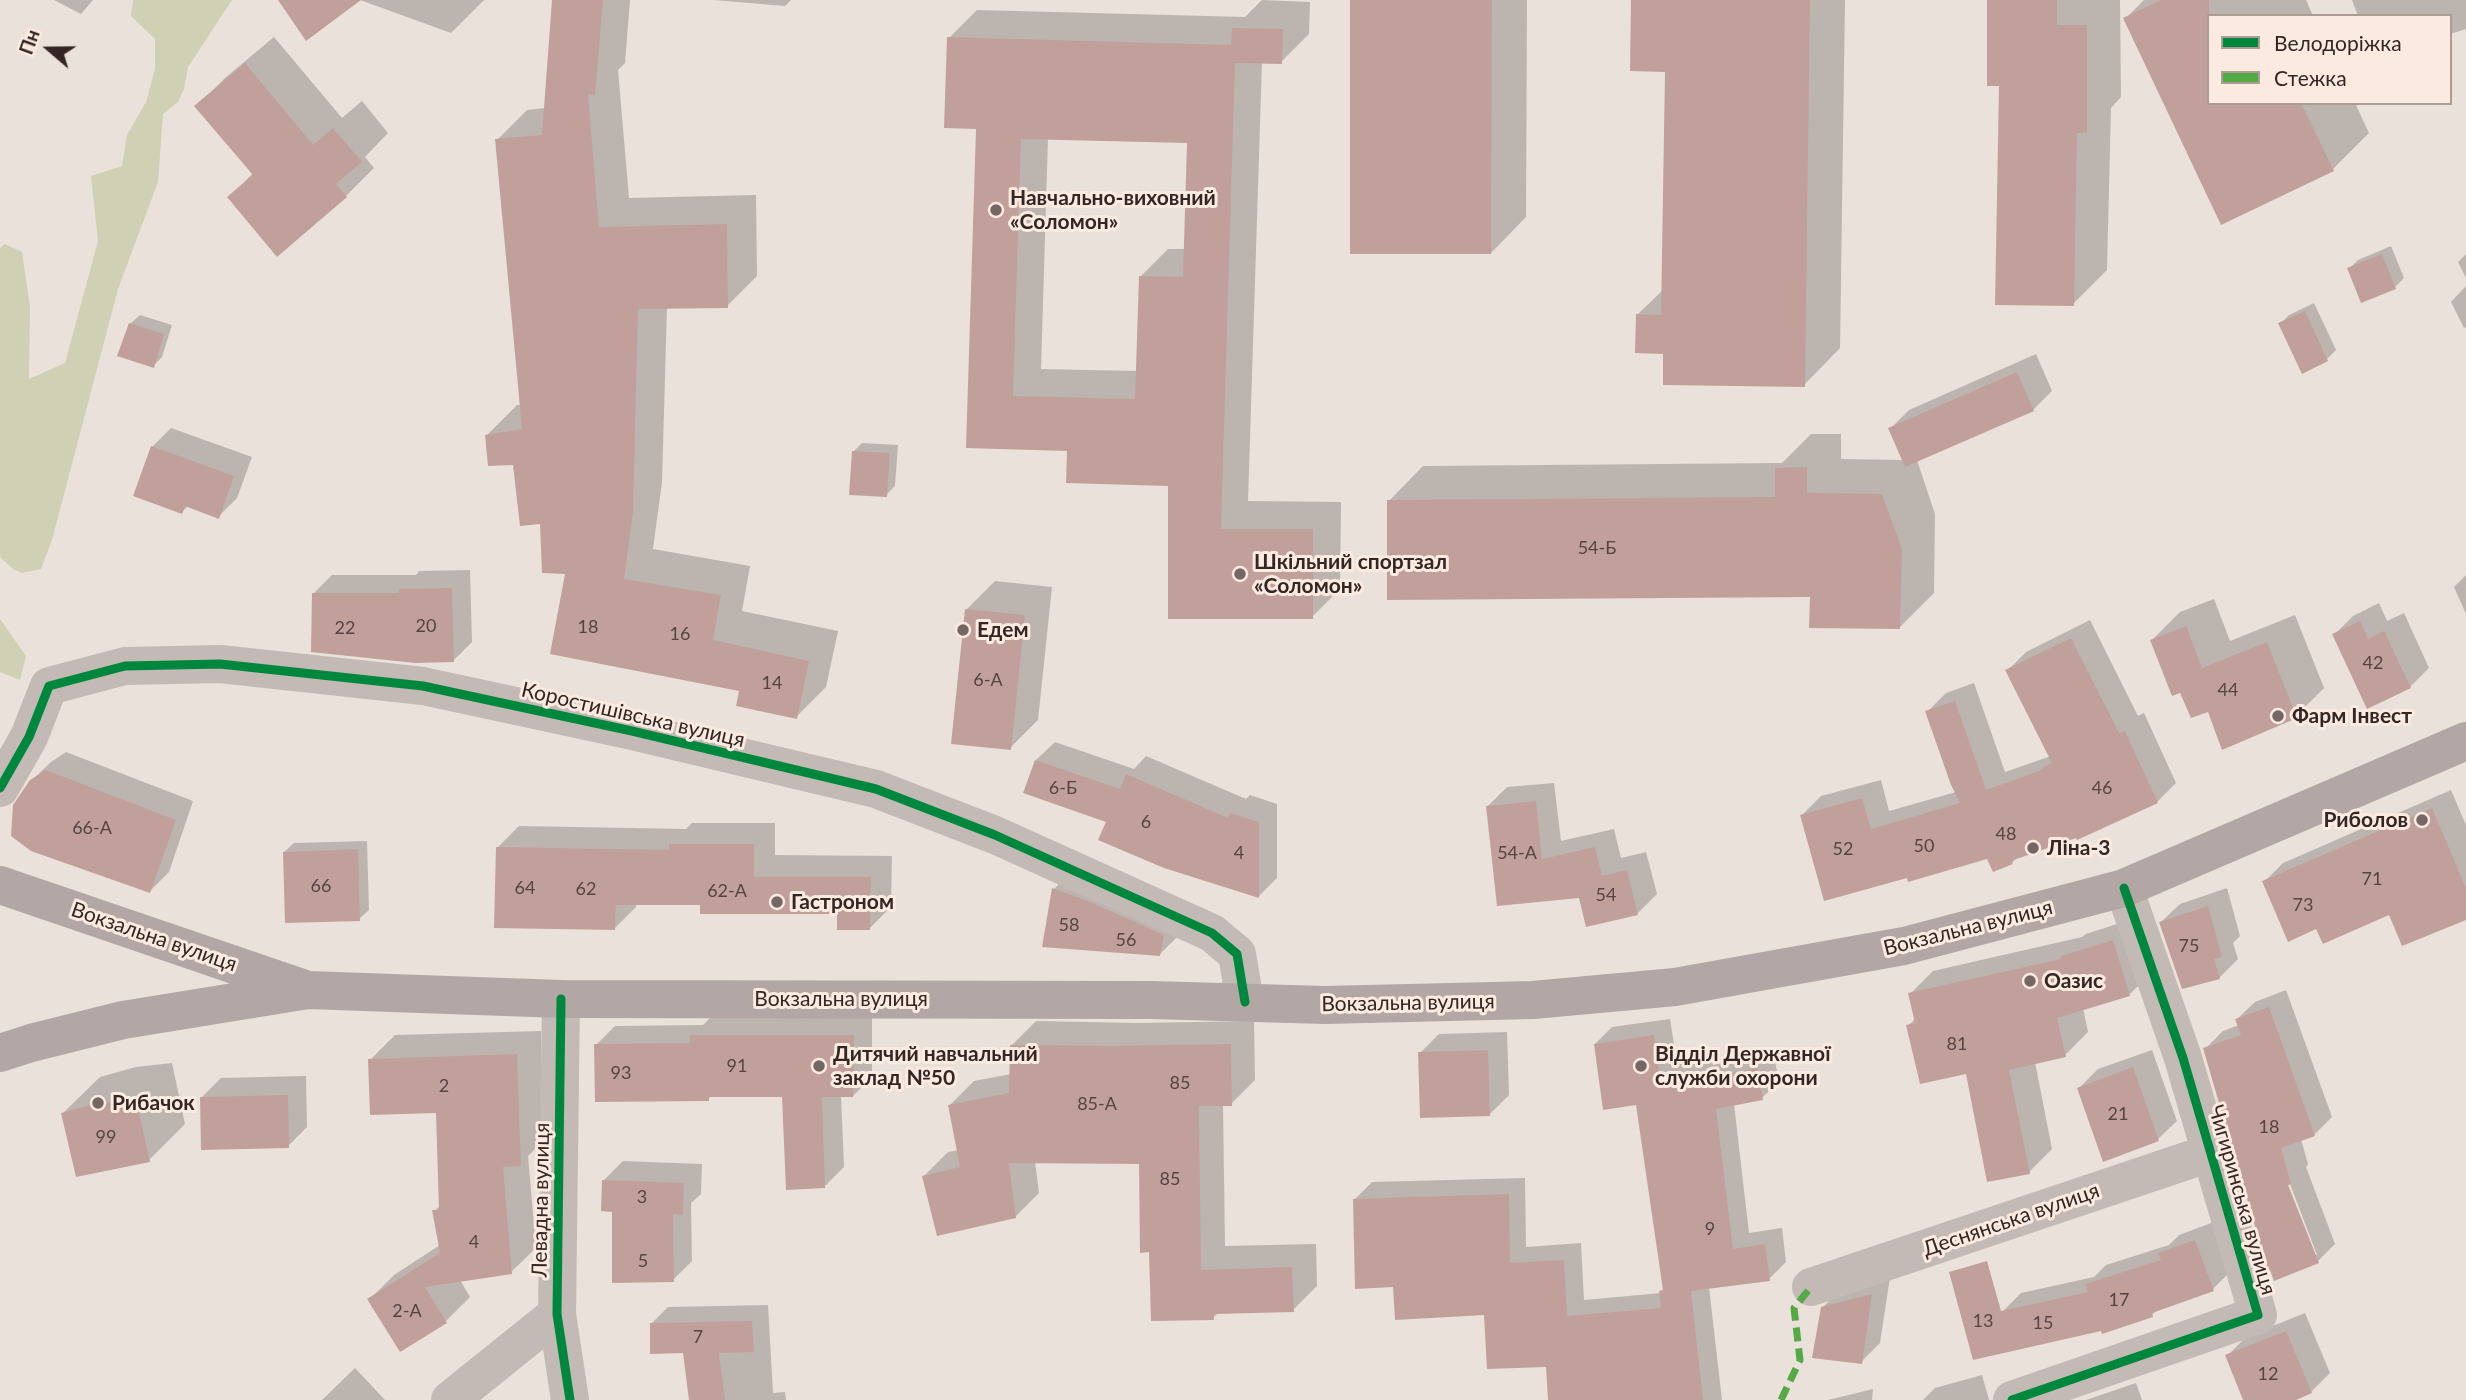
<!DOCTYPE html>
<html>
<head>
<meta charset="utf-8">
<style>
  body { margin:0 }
  #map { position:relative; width:2466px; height:1400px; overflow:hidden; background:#ebe1db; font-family:Lato,sans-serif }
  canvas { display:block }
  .legend { position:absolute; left:2207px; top:14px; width:245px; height:91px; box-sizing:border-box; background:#faeae0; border:2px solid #ab9c95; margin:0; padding:9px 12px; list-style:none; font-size:21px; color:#342624 }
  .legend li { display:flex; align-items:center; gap:14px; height:35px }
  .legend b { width:35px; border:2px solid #ab9c95 }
  .north { position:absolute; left:14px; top:14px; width:70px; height:70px; -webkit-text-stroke:5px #faeae0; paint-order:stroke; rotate:290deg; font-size:19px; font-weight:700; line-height:28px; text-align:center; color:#342624 }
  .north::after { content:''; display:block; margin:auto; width:24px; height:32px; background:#342624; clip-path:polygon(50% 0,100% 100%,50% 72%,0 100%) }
</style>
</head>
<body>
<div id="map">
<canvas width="2466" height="1400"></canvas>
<ul class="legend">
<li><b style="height:9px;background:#00873e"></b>Велодоріжка</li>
<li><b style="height:9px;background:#54aa44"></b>Стежка</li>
</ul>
<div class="north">Пн</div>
</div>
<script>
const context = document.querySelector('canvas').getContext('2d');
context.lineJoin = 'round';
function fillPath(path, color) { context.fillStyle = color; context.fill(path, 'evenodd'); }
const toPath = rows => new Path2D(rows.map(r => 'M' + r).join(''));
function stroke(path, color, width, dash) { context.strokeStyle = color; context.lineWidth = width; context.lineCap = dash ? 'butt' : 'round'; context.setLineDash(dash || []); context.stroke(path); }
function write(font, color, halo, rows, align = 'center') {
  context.font = font + ' Lato,sans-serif'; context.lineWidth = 6; context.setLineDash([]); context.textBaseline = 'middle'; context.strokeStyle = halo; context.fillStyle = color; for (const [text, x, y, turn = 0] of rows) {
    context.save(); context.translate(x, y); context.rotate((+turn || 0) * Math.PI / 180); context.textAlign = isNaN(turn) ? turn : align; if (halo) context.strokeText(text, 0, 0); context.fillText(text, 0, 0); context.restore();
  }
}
const green = toPath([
  [133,0,232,0,188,67,184,89,178,102,163,114,158,182,118,289,52,540,41,569,22,573,13,569,1,558,0,554,0,248,5,244,22,252,30,307,29,379,65,363,98,241,91,176,122,166,127,135,146,102,155,69,155,39,131,16],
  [0,619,26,656,20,680,0,672]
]);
const shadow = toPath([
  [54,0,93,0,81,14],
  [360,0,484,0,451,33],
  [554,0,630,0,625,63,618,70,629,198,756,195,757,276,727,306,667,307,662,482,653,549,750,566,742,611,838,631,826,687,796,717,741,690,567,572,515,463,487,435,517,405,521,405,497,140,527,110,545,108],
  [714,0,791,0,785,6],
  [1262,0,1310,2,1309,34,1281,62,1262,62,1248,501,1341,502,1340,589,1312,617,1170,484,1068,449,967,446,977,127,949,38,977,10,1245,17],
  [1048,138,1189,142,1185,249,1168,249,1140,277,1138,371,1041,369],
  [1352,0,1527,0,1526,217,1491,253],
  [1633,0,1845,0,1840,348,1804,385,1665,352,1637,315,1664,289,1667,70],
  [1988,0,2120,0,2121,97,2111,108,2107,270,2073,304,2001,84],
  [2144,0,2306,0,2313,16,2209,16,2209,103,2355,103,2369,133,2332,170,2222,223,2125,19],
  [2352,0,2466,0,2466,29,2450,34,2450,16,2358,16],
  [274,37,342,118,362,101,388,133,365,157,374,168,346,196,277,255,229,197,253,173,197,106,225,78],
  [2391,246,2404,278,2395,287,2362,301,2349,269,2358,260],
  [2466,254,2466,278,2458,262],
  [2466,286,2466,327,2464,328,2451,302],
  [2314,303,2336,350,2327,359,2280,324,2289,315],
  [140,315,172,325,162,357,153,366,130,324],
  [2036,354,2052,391,2033,410,1917,460,1935,514,1934,593,1899,628,1812,595,1389,501,1423,466,1782,463,1811,434,1841,434,1841,459,1903,460,1890,429,1909,410],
  [171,428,252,457,237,498,218,517,188,506,182,512,152,447],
  [862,443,898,445,895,486,886,495,853,452],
  [470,570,472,642,453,661,313,594,332,575,416,575,419,571],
  [2466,575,2466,614,2454,587],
  [995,581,1052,587,1038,720,1010,748,966,610],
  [2214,599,2230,641,2295,615,2324,688,2296,716,2209,710,2181,691,2152,640,2180,612],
  [2379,603,2387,621,2404,613,2429,668,2410,687,2368,707,2334,635,2353,616],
  [2090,620,2138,716,2144,713,2176,783,2157,802,2077,836,2017,857,2012,863,1988,857,1908,876,1802,815,1821,796,1881,780,1889,811,1956,792,1927,712,1946,693,1974,683,2005,772,2051,756,2007,671,2026,652],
  [1055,742,1134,769,1146,756,1246,799,1250,795,1277,804,1277,878,1259,896,1108,821,1036,760],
  [66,752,193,801,169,872,150,891,31,781,51,762],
  [1554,783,1561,841,1614,829,1621,858,1646,852,1657,894,1638,913,1587,925,1581,896,1499,905,1488,806,1507,787],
  [2451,790,2466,825,2466,918,2390,913,2317,926,2264,882,2283,863],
  [692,823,775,823,775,855,892,856,891,907,869,929,839,913,702,903,636,903,636,907,615,928,497,848,519,826,686,829],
  [367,841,369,910,359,919,284,852,294,843],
  [1073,870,1178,936,1159,955,1054,889],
  [2227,888,2240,936,2233,943,2238,959,2219,978,2161,922,2180,904],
  [2136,918,2152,972,2129,995,2083,1008,2088,1032,2065,1055,2035,1062,2052,1149,2029,1172,1967,1072,1908,1026,1916,1018,1910,994,1933,971,2082,937,2086,934],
  [2286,990,2332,1117,2314,1135,2301,1139,2308,1164,2306,1167,2335,1244,2318,1261,2275,1278,2271,1268,2269,1269,2205,1049,2223,1031,2239,1025,2237,1019,2255,1002],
  [2287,1176,2317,1255,2314,1255,2283,1177],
  [711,1017,872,1017,872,1077,853,1096,841,1096,844,1167,825,1186,784,1095,713,1095,708,1099,596,1045,615,1026,703,1025],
  [1670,1019,1677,1063,1712,1056,1713,1065,1773,1052,1779,1081,1762,1098,1734,1104,1749,1233,1782,1228,1786,1262,1769,1279,1709,1287,1722,1400,1638,1400,1485,1314,1395,1286,1355,1199,1372,1182,1525,1178,1526,1247,1581,1243,1584,1300,1661,1293,1664,1288,1637,1103,1595,1044,1612,1027],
  [1036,1021,1137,1023,1254,1021,1255,1080,1231,1104,1223,1104,1225,1246,1316,1244,1317,1286,1293,1310,1219,1312,1213,1318,1141,1162,1035,1161,1039,1193,1015,1217,924,1176,948,1152,959,1150,950,1105,974,1081,1011,1074,1012,1045],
  [541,1031,544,1140,528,1156,536,1248,511,1272,460,1280,470,1297,446,1321,401,1349,370,1299,394,1275,440,1245,434,1211,441,1205,438,1111,370,1060,395,1035],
  [1507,1032,1509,1095,1490,1114,1420,1053,1439,1034],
  [2152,1050,2177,1121,2158,1139,2104,1159,2079,1088,2098,1069],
  [172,1063,185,1124,149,1160,63,1113,100,1077,136,1067],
  [306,1076,307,1127,288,1146,202,1097,221,1078],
  [623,1161,702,1164,701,1194,691,1203,692,1261,673,1280,614,1210,604,1180],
  [2214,1222,2232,1270,2213,1289,2159,1308,2152,1315,2102,1329,2002,1312,2021,1293,2094,1277,2106,1265,2169,1245,2179,1235],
  [1890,1277,1880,1343,1861,1362,1822,1308,1841,1289],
  [768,1305,773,1393,785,1392,786,1400,691,1400,684,1351,652,1323,668,1307],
  [2305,1313,2330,1373,2311,1392,2291,1400,2245,1400,2227,1356,2246,1337],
  [355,1368,385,1400,322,1400],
  [1982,1375,1989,1400,1923,1400,1935,1388],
  [2136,1383,2142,1400,2086,1400],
  [1873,1389,1872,1400,1828,1400]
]);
const building = toPath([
  [278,0,361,0,306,41],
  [552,0,603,0,595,95,588,94,599,227,727,224,728,308,638,309,633,513,624,579,721,595,713,640,809,661,797,719,736,706,739,691,550,654,565,574,542,573,540,524,520,526,513,465,488,466,485,435,522,429,495,139,542,135],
  [1350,0,1492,0,1491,254,1350,254],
  [1631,0,1810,0,1805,387,1663,385,1663,354,1635,353,1636,314,1661,315,1665,72,1630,71],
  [1987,0,2057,0,2057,25,2087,25,2087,133,2077,133,2074,306,1995,305,1999,86,1987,86],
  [2161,0,2209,0,2209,103,2301,103,2334,171,2221,225,2123,18],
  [1232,28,1283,29,1282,64,1235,63,1221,529,1313,529,1313,619,1168,619,1168,486,1066,483,1067,451,966,448,976,129,944,128,947,37,1231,45],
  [1021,139,1187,143,1183,277,1139,276,1135,399,1013,396],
  [245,63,313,145,333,128,362,162,336,184,347,197,277,257,227,197,253,175,194,106],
  [2382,254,2396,289,2361,303,2347,268],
  [2305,311,2328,361,2302,374,2278,323],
  [129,323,164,334,154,368,117,356],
  [2017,372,2034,411,1905,467,1888,428],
  [151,446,234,476,219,519,185,506,182,514,133,496],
  [852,451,890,453,887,497,849,495],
  [1807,467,1807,493,1882,494,1902,549,1900,629,1809,628,1810,597,1387,600,1387,500,1775,497,1775,468],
  [452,588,454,662,415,663,311,652,312,593,399,593,399,589],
  [965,609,1025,615,1011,750,951,744],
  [2360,621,2368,639,2384,631,2411,688,2367,709,2332,634],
  [2186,626,2202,668,2267,642,2297,718,2222,750,2208,712,2191,718,2180,693,2172,696,2150,640],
  [2071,638,2119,733,2125,731,2158,803,2077,840,2076,838,2011,861,2013,864,1993,872,1987,859,1908,882,1907,878,1824,901,1800,815,1862,798,1871,829,1960,803,1951,785,1925,711,1955,701,1986,790,2044,769,2043,767,2052,763,2005,670],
  [1035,760,1120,789,1126,774,1228,818,1230,813,1259,822,1259,898,1164,868,1098,840,1106,822,1023,793],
  [46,770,176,820,150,893,31,851,11,836,13,805,30,780],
  [1536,801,1542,859,1595,847,1602,876,1627,870,1638,915,1586,927,1579,898,1497,906,1486,806],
  [2432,808,2466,888,2466,920,2402,946,2389,915,2323,944,2316,929,2288,942,2262,881],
  [669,844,754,844,754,877,871,877,870,930,837,930,837,914,700,914,700,905,616,905,615,930,494,928,496,847,669,850],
  [358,849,360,921,285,923,283,852],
  [1052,888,1088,901,1164,935,1160,956,1042,947],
  [2208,906,2222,957,2214,959,2220,979,2182,989,2159,922],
  [2113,940,2130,996,2057,1018,2066,1057,2009,1070,2030,1174,1987,1182,1966,1074,1920,1084,1906,1025,1915,1023,1908,993,2061,959,2061,956],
  [2269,1007,2315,1136,2281,1148,2291,1184,2288,1185,2319,1263,2274,1281,2270,1270,2268,1271,2203,1048,2241,1035,2235,1019],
  [690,1035,854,1035,853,1097,822,1097,825,1188,786,1190,782,1097,709,1097,709,1101,595,1102,594,1044,690,1043],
  [1654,1035,1660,1079,1695,1072,1697,1081,1757,1068,1763,1100,1716,1109,1733,1249,1765,1244,1770,1281,1691,1291,1703,1400,1548,1400,1546,1367,1487,1369,1484,1315,1395,1320,1393,1287,1355,1289,1353,1199,1509,1194,1510,1263,1564,1260,1567,1316,1661,1308,1659,1291,1663,1290,1636,1105,1603,1110,1594,1044],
  [1231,1044,1232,1106,1199,1106,1201,1270,1292,1267,1294,1312,1214,1314,1214,1320,1151,1321,1149,1252,1140,1253,1139,1164,1009,1163,1016,1218,937,1236,922,1176,960,1167,948,1105,1009,1093,1010,1045,1112,1046],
  [1488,1050,1490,1116,1420,1118,1418,1052],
  [517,1054,521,1166,503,1167,512,1274,425,1287,447,1323,400,1352,367,1299,440,1253,432,1210,439,1210,436,1113,370,1115,368,1059],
  [2133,1067,2159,1141,2103,1162,2077,1088],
  [288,1095,289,1148,201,1150,200,1097],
  [136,1099,150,1162,76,1177,61,1113,98,1103],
  [602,1180,684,1183,683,1215,673,1214,674,1282,612,1283,612,1212,601,1211],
  [2195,1240,2214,1291,2152,1313,2153,1317,2102,1334,2101,1331,1973,1360,1949,1272,1987,1261,2001,1311,2088,1292,2085,1284,2161,1260,2158,1253],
  [1872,1294,1862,1364,1812,1358,1821,1307],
  [752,1321,754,1352,719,1353,725,1400,689,1400,683,1353,650,1354,650,1323],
  [2286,1331,2312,1393,2296,1400,2243,1400,2225,1355]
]);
const minor = toPath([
  [0,788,29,737,49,686,125,666,220,664,423,686,632,731,876,789,995,835,1212,933,1237,954,1245,1002],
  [561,999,557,1314,570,1400],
  [1811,1287,2210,1153],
  [450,1400,557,1314],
  [2012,1400,2258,1315,2183,1058,2124,888]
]);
const primary = toPath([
  [0,885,302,988],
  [0,1053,31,1043,123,1020,308,990,561,999,1152,1000,1325,1005,1533,1000,1675,987,1904,946,2124,888,2466,741]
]);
const quiet = toPath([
  [1781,1400,1800,1360,1794,1308,1811,1287]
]);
const cycleway = toPath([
  [0,788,29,737,49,686,125,666,220,664,423,686,632,731,876,789,995,835,1212,933,1237,954,1245,1002],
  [561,999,557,1314,570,1400],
  [2012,1400,2258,1315,2183,1058,2124,888]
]);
const markers = [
  [996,210,7,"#746764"],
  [1240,574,7,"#746764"],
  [963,630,7,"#746764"],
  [2278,716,7,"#746764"],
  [2422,820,7,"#746764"],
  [2033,848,7,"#746764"],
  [777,902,7,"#746764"],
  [2030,981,7,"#746764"],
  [819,1066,7,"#746764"],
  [1641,1066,7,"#746764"],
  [98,1103,7,"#746764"]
];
const numberNames = [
  ["54-Б",1597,548],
  ["20",426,626],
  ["18",588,627],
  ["22",345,628],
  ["16",680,634],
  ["42",2373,663],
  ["6-А",988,680],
  ["14",772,683],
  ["44",2228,690],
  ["6-Б",1063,788],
  ["46",2102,788],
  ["6",1146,822],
  ["66-А",92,828],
  ["48",2006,834],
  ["50",1924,846],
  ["52",1843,849],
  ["4",1239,853],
  ["54-А",1517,853],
  ["71",2372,879],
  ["66",321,886],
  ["64",525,888],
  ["62",586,889],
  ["62-А",727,891],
  ["54",1606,895],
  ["73",2303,905],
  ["58",1069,925],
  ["56",1126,940],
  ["75",2189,946],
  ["81",1957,1044],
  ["91",737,1066],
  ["93",621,1073],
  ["85",1180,1083],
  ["2",444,1086],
  ["85-А",1097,1104],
  ["21",2118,1114],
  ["18",2269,1127],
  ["99",106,1137],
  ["85",1170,1179],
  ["3",642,1197],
  ["9",1710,1229],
  ["4",474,1242],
  ["5",643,1261],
  ["17",2119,1300],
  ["2-А",407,1311],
  ["13",1983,1321],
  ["15",2043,1323],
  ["7",698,1337],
  ["12",2268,1374]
];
const poiNames = [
  ["Навчально-виховний",1010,198],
  ["«Соломон»",1010,222],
  ["Шкільний спортзал",1254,562],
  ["«Соломон»",1254,586],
  ["Едем",977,630],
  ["Фарм Інвест",2292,716],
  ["Риболов",2408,820,"right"],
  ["Ліна-3",2047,848],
  ["Гастроном",791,902],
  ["Оазис",2044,981],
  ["Дитячий навчальний",833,1054],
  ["заклад №50",833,1078],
  ["Відділ Державної",1655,1054],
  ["служби охорони",1655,1078],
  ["Рибачок",112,1103]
];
const streetNames = [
  ["Коростишівська вулиця",633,715,13],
  ["Вокзальна вулиця",1968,928,-14],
  ["Вокзальна вулиця",154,937,19],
  ["Вокзальна вулиця",841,999],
  ["Вокзальна вулиця",1408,1003,-1],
  ["Левадна вулиця",541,1200,-89],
  ["Чигиринська вулиця",2242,1200,74],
  ["Деснянська вулиця",2011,1220,-19]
];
fillPath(green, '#d0d0b4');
fillPath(shadow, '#0003');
fillPath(building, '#c1a09b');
stroke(minor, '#c3b9b5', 38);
stroke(primary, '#b2a7a4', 38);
stroke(quiet, '#54aa44', 7, [14, 7]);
stroke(cycleway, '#00873e', 9);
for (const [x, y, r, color] of markers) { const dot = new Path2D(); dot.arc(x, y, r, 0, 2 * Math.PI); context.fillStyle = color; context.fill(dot); stroke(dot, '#faeae0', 2.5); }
write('18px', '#574442', null, numberNames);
write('bold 21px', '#342624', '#faeae0', poiNames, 'left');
write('21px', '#342624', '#faeae0', streetNames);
</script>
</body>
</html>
